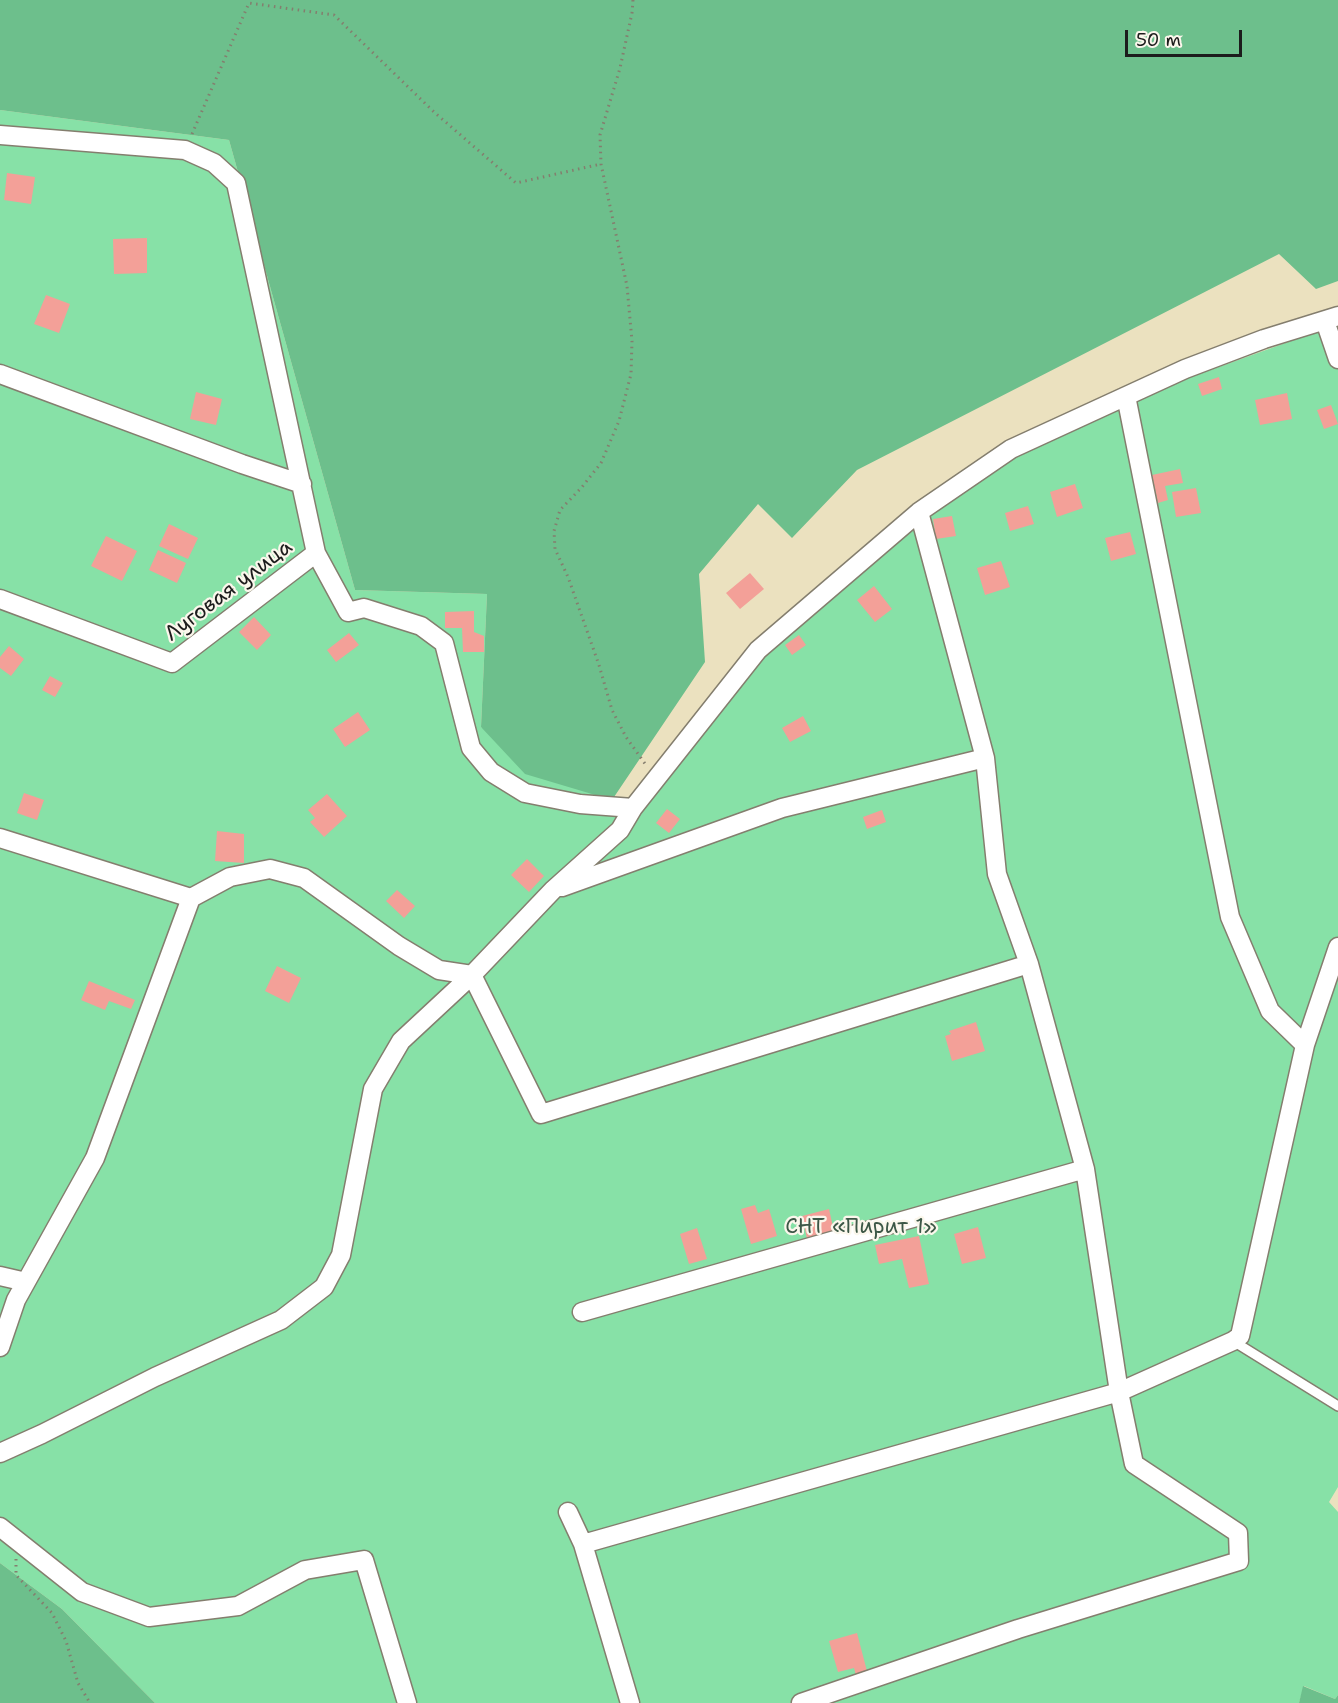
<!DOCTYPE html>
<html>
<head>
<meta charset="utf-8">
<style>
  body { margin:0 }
  #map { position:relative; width:1338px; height:1703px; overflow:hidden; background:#ebe1bf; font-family:"Shantell Sans",sans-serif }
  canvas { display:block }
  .scale { position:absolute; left:1125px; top:30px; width:117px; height:27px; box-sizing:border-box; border:3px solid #1c1c1c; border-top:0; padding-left:8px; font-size:18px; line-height:21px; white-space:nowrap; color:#1c1c1c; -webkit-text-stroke:4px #fbf7ec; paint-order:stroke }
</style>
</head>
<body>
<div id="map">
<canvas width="1338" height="1703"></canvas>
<div class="scale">50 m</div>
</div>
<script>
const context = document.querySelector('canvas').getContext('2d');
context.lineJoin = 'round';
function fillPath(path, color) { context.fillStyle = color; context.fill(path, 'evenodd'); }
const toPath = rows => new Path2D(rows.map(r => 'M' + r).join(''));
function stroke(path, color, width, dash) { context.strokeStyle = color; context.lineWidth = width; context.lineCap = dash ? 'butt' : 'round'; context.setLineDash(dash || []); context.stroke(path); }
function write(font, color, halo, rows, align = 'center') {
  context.font = font + ' "Shantell Sans",sans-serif'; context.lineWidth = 4.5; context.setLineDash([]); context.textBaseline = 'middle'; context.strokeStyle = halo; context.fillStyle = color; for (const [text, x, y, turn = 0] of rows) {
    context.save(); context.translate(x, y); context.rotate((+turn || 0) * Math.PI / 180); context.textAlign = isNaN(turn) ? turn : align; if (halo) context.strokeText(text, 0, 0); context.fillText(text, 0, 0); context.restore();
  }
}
const green = toPath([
  [0,110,229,140,355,590,487,594,481,727,612,800,634,810,741,679,903,527,1019,450,1144,394,1338,324,1338,1487,1329,1502,1338,1512,1338,1695,1335,1699,1304,1686,1299,1703,155,1703,62,1609,0,1563]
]);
const forest = toPath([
  [0,0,1338,0,1338,281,1316,289,1279,254,857,470,792,538,758,504,699,574,705,662,612,800,525,774,481,727,487,594,355,590,229,140,0,110],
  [0,1563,62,1609,155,1703,0,1703],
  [1303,1686,1335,1699,1338,1695,1338,1703,1299,1703]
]);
const building = toPath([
  [7,173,35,177,31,204,4,200],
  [147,238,147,273,114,274,113,239],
  [46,295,70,304,59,333,34,324],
  [1219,377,1222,389,1202,396,1198,384],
  [196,392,222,399,216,425,190,419],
  [1287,393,1292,419,1260,425,1255,400],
  [1331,405,1338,424,1324,429,1317,410],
  [1180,469,1183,483,1165,486,1168,500,1158,503,1152,475],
  [1075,484,1083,508,1057,517,1050,492],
  [1196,488,1201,513,1176,517,1172,492],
  [1028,506,1034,524,1010,531,1005,513],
  [952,516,956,536,936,539,933,519],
  [169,524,198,538,188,559,159,546],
  [1130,532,1136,554,1111,561,1105,538],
  [106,536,137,551,122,581,91,566],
  [158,550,186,563,177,583,149,570],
  [1001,561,1010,587,985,595,977,568],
  [750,573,764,589,740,609,726,593],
  [874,586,892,609,875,622,857,600],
  [474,611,474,632,484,636,484,652,463,652,462,628,445,628,445,612],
  [254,617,271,635,257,650,239,632],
  [349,633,359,645,336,662,327,650],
  [799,635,806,645,792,655,785,645],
  [9,646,24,659,11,676,0,668,0,657],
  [50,676,63,683,55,697,42,690],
  [358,712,370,730,345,747,333,729],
  [803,716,811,731,790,742,782,728],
  [24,793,44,800,37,820,17,813],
  [327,794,347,816,324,837,310,822,315,818,308,810],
  [667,809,680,819,669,833,656,823],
  [882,810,886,822,867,829,863,817],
  [217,831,244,834,244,863,215,861],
  [527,859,544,876,529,892,511,875],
  [397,890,415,906,404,918,386,901],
  [277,966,301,978,289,1003,265,991],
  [89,981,135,1000,131,1009,109,1001,105,1010,81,1000],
  [976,1022,985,1051,952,1061,945,1036,951,1034,949,1031],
  [755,1205,758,1213,769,1209,777,1236,751,1244,741,1209],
  [829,1209,835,1236,808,1243,802,1216],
  [978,1227,986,1258,962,1264,954,1234],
  [697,1228,707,1259,689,1264,680,1234],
  [919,1236,929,1284,909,1288,902,1259,879,1264,875,1245],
  [857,1633,868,1675,857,1679,854,1668,838,1672,829,1641]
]);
const path = toPath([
  [633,0,632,13,620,68,600,135,601,164,627,286,632,341,631,374,619,421,601,463,582,487,560,510,554,531,555,549,568,577,599,665,612,710,626,737,646,765],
  [192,134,249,3,334,15,434,112,516,183,601,164],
  [16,1559,16,1575,52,1613,66,1641,78,1683,90,1703]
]);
const service = toPath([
  [1233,1341,1338,1406]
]);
const minor = toPath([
  [0,135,185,150,214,163,236,183,316,553,348,612,364,608,421,626,444,643,471,748,491,772,525,793,580,804,633,808],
  [1325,321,1338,359],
  [0,374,242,464,302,484],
  [0,599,172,663,316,553],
  [0,838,191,898,230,877,270,869,304,878,399,946,439,970,472,975,541,1114,1029,964],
  [562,887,782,808,985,758],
  [1305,1045,1338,947],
  [0,1276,26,1282],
  [582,1312,1085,1169],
  [0,1347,16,1300,95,1158,191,898],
  [0,1453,42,1434,155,1377,281,1320,324,1287,341,1255,373,1089,401,1041,472,975,553,890,620,830,633,808,758,650,919,512,1011,449,1185,369,1264,339,1338,316],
  [568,1512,583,1544,630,1703],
  [0,1527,82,1592,149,1617,238,1606,305,1570,364,1560,407,1703],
  [583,1544,1119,1392,1233,1341,1240,1336,1305,1045,1270,1011,1230,917,1126,396],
  [801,1703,1018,1629,1239,1561,1238,1533,1134,1464,1119,1392,1085,1169,1029,964,997,874,985,758,919,512]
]);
const streetNames = [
  ["Луговая улица",229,591,-37]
];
const parkNames = [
  ["СНТ «Пирит 1»",861,1228]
];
fillPath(green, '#87e1a7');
fillPath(forest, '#6dbf8c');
fillPath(building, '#f3a098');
stroke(service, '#847e6e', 12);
stroke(minor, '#847e6e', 21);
stroke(path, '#847e6e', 3, [1.5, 4.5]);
stroke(service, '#fff', 9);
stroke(minor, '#fff', 18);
write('21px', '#1c1c1c', '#fbf7ec', streetNames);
write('21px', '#3c5746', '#fbf7ec', parkNames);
</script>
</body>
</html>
